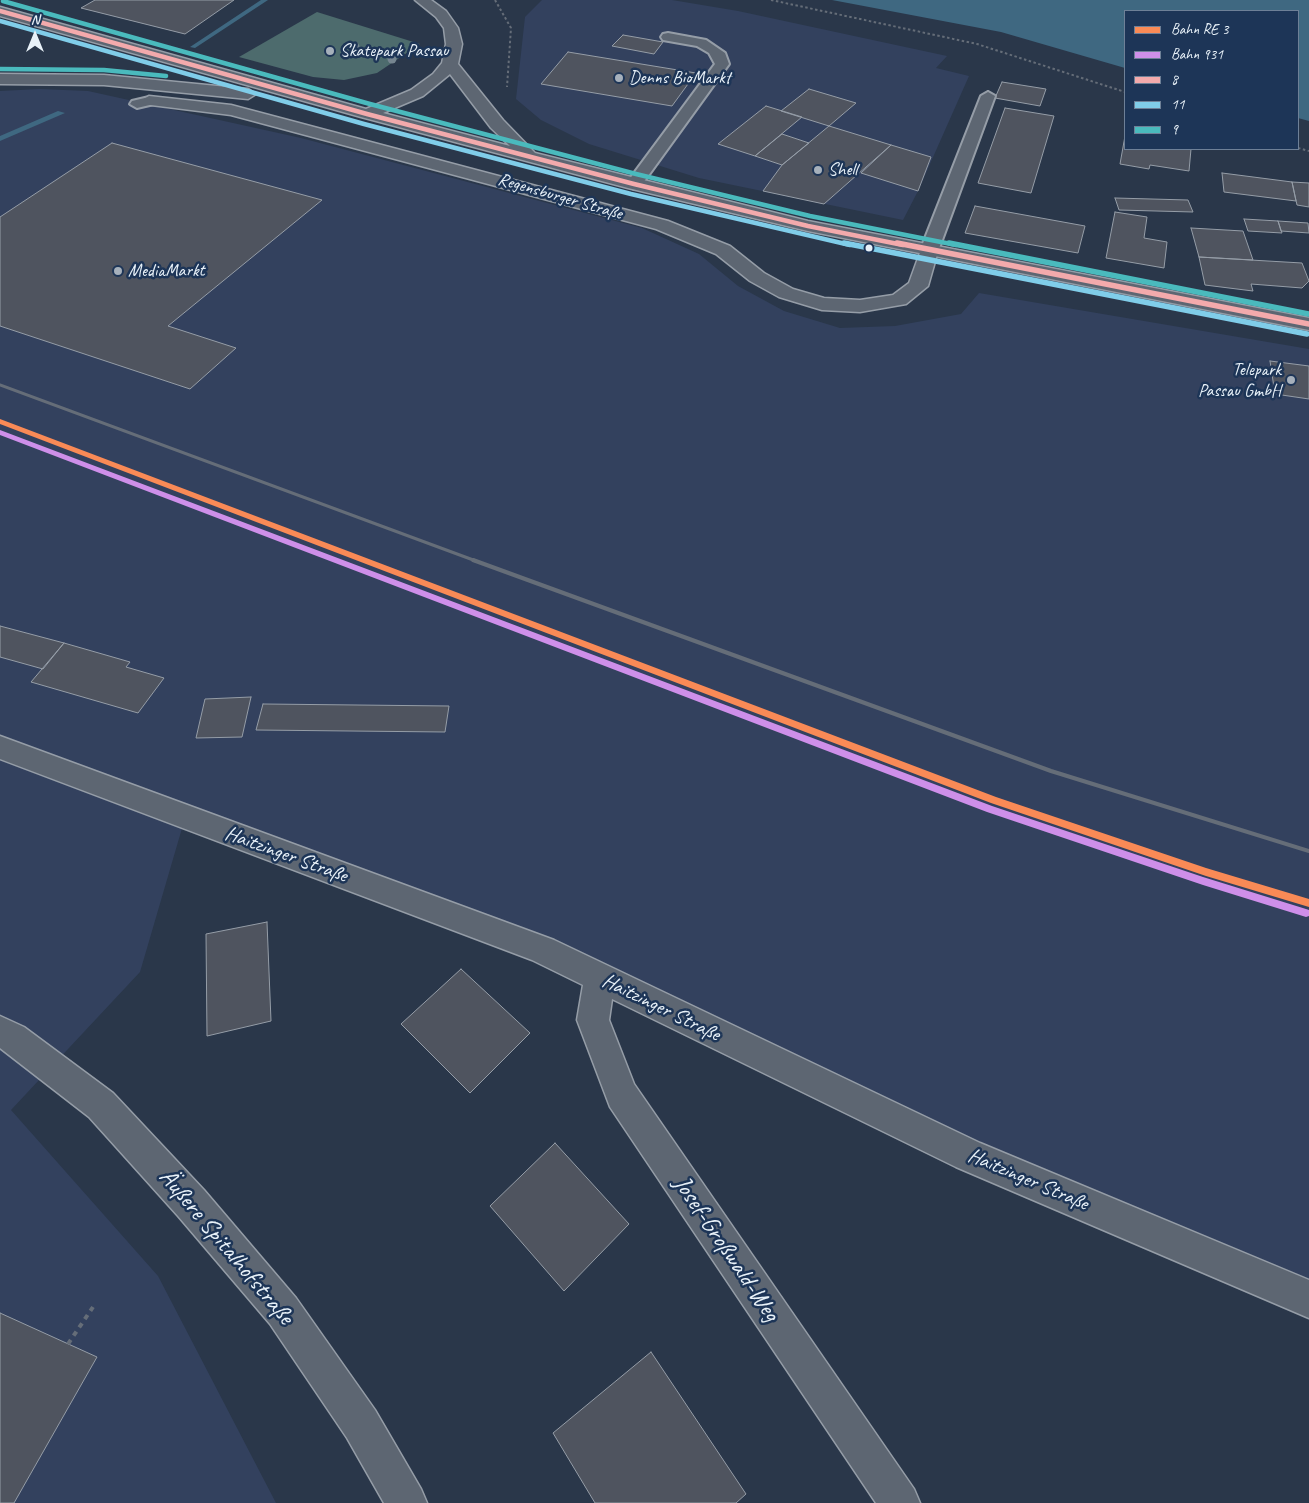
<!DOCTYPE html>
<html>
<head>
<meta charset="utf-8">
<style>
  body { margin:0 }
  #map { position:relative; width:1309px; height:1503px; overflow:hidden; background:#2a374a; font-family:Caveat,sans-serif }
  canvas { display:block }
  .legend { position:absolute; left:1124px; top:10px; width:175px; height:140px; box-sizing:border-box; background:#1d3557; border:1px solid #6e8097; margin:0; padding:6px 9px; list-style:none; font-size:15px; color:#e8f1f8 }
  .legend li { display:flex; align-items:center; gap:10px; height:25px }
  .legend b { width:25px; border:1px solid #6e8097 }
  .north { position:absolute; left:10px; top:10px; width:50px; height:50px; -webkit-text-stroke:4px #1d3557; paint-order:stroke; rotate:0deg; font-size:14px; font-weight:700; line-height:20px; text-align:center; color:#e8f1f8 }
  .north::after { content:''; display:block; margin:auto; width:18px; height:22px; background:#e8f1f8; clip-path:polygon(50% 0,100% 100%,50% 72%,0 100%) }
</style>
</head>
<body>
<div id="map">
<canvas width="1309" height="1503"></canvas>
<ul class="legend">
<li><b style="height:6px;background:#f98a56"></b>Bahn RE 3</li>
<li><b style="height:6px;background:#ce8fe9"></b>Bahn 931</li>
<li><b style="height:6px;background:#f3aaac"></b>8</li>
<li><b style="height:6px;background:#80cde9"></b>11</li>
<li><b style="height:6px;background:#4ababd"></b>9</li>
</ul>
<div class="north">N</div>
</div>
<script>
const context = document.querySelector('canvas').getContext('2d');
context.lineJoin = 'round';
function fillPath(path, color) { context.fillStyle = color; context.fill(path, 'evenodd'); }
const toPath = rows => new Path2D(rows.map(r => 'M' + r).join(''));
function stroke(path, color, width, dash) { context.strokeStyle = color; context.lineWidth = width; context.lineCap = dash ? 'butt' : 'round'; context.setLineDash(dash || []); context.stroke(path); }
function write(font, color, halo, rows, align = 'center') {
  context.font = font + ' Caveat,sans-serif'; context.lineWidth = 5; context.setLineDash([]); context.textBaseline = 'middle'; context.strokeStyle = halo; context.fillStyle = color; for (const [text, x, y, turn = 0] of rows) {
    context.save(); context.translate(x, y); context.rotate((+turn || 0) * Math.PI / 180); context.textAlign = isNaN(turn) ? turn : align; if (halo) context.strokeText(text, 0, 0); context.fillText(text, 0, 0); context.restore();
  }
}
const built = toPath([
  [542,0,672,0,738,11,947,56,936,68,969,76,918,191,903,220,699,178,589,144,541,120,516,99,525,17],
  [40,89,88,91,301,138,642,228,699,254,738,286,784,311,840,328,895,326,961,314,979,293,1309,349,1309,1296,556,958,185,818,140,972,11,1110,158,1276,276,1503,0,1503,0,91]
]);
const green = toPath([
  [317,12,420,44,377,73,344,80,313,77,239,57]
]);
const water = toPath([
  [832,0,1309,0,1309,121,1298,118,1298,11,1125,11,1125,68,1001,32]
]);
const stream = toPath([
  [261,0,268,0,195,48,190,47,261,0],
  [58,111,65,113,0,141,0,136,58,111]
]);
const building = toPath([
  [95,0,234,0,185,34,81,8,95,0],
  [623,35,663,42,654,54,612,46,623,35],
  [568,52,696,73,672,106,541,84,568,52],
  [1002,82,1046,89,1040,106,995,98,1002,82],
  [809,89,856,103,829,126,781,111,809,89],
  [766,106,802,117,755,156,718,144,766,106],
  [1005,108,1054,116,1031,193,978,183,1005,108],
  [829,126,891,145,824,204,763,191,782,165,829,126],
  [782,134,809,143,782,165,755,156,782,134],
  [1125,136,1125,149,1191,149,1189,171,1150,165,1149,169,1120,164,1125,136],
  [112,143,322,200,168,326,236,348,190,389,0,326,0,217,112,143],
  [891,145,931,157,918,191,861,173,891,145],
  [1222,173,1292,182,1296,201,1224,192,1222,173],
  [1292,182,1309,183,1309,207,1297,205,1292,182],
  [1115,198,1188,200,1193,212,1119,210,1115,198],
  [975,206,1085,226,1078,253,965,233,975,206],
  [1115,212,1147,217,1144,238,1167,242,1164,268,1106,258,1115,212],
  [1244,219,1278,221,1282,233,1248,231,1244,219],
  [1278,221,1308,223,1309,233,1281,231,1278,221],
  [1191,228,1243,231,1253,260,1199,257,1191,228],
  [1199,257,1302,263,1309,281,1302,288,1251,284,1253,291,1205,285,1199,257],
  [1270,361,1309,366,1309,399,1275,394,1270,361],
  [0,626,64,643,43,669,0,657,0,626],
  [64,643,130,662,126,667,164,678,138,713,31,682,64,643],
  [251,697,242,737,196,738,205,699,251,697],
  [263,704,449,706,445,732,256,730,263,704],
  [267,922,271,1021,207,1036,206,934,267,922],
  [461,969,530,1033,470,1093,401,1024,461,969],
  [555,1143,629,1224,564,1291,490,1206,555,1143],
  [0,1313,97,1357,14,1503,0,1503,0,1313],
  [651,1352,746,1494,736,1503,595,1503,553,1433,651,1352]
]);
const pathFar1 = toPath([
  [495,0,511,28,507,87],
  [771,0,977,44,1125,92],
  [1298,148,1309,151]
]);
const path = toPath([
  [68,1344,93,1307]
]);
const service = toPath([
  [668,33,706,40,725,53,729,64,640,187,634,189,626,184,715,64,709,53,697,46,663,40,661,37,663,34,668,33],
  [988,92,995,96,938,251,935,255,923,255,920,251,981,96,988,92],
  [149,97,156,101,154,104,137,108,130,104,132,101,149,97]
]);
const minor = toPath([
  [149,96,231,105,668,221,730,246,764,273,793,289,824,298,860,300,893,295,909,283,922,247,929,245,936,247,938,251,928,286,906,304,860,312,822,310,779,297,750,281,716,254,656,229,231,115,143,104,141,101,149,96],
  [0,736,554,940,980,1143,1309,1280,1309,1318,956,1167,612,999,609,1020,634,1084,914,1489,920,1503,876,1503,610,1107,577,1020,583,985,532,960,0,759,0,736]
]);
const tertiary = toPath([
  [0,1016,24,1027,113,1093,204,1190,296,1298,375,1410,421,1489,427,1503,384,1503,347,1438,270,1324,178,1216,89,1117,0,1048,0,1016]
]);
const primary = toPath([
  [415,0,431,0,446,11,458,28,462,44,458,64,503,120,535,153,808,221,1309,318,1309,330,808,231,628,188,361,117,0,16,0,7,366,109,411,90,433,74,442,63,446,44,444,28,436,17,415,0],
  [450,74,491,128,510,146,383,113,423,96,450,74],
  [0,74,104,75,248,89,256,94,248,99,104,85,0,84,0,74]
]);
const railFar1 = toPath([
  [0,385,476,561]
]);
const rail = toPath([
  [473,560,1051,771,1309,851]
]);
const bus1Far1 = toPath([
  [0,11,367,114,634,184,808,226,903,245]
]);
const bus1 = toPath([
  [897,243,1309,324]
]);
const bus2Far1 = toPath([
  [0,21,364,124,631,194,850,245]
]);
const bus2 = toPath([
  [844,243,1307,334]
]);
const bus3Far1 = toPath([
  [3,1,370,104,636,174,810,216,956,245],
  [0,69,104,70,166,76]
]);
const bus3 = toPath([
  [949,243,1309,314]
]);
const rail1 = toPath([
  [0,419,996,797,1206,868,1309,899,1309,907,1206,876,991,803,0,424,0,419]
]);
const rail2 = toPath([
  [0,430,992,806,1203,877,1306,909,1309,910,1309,916,1306,917,1203,885,987,812,0,435,0,430]
]);
const trees = [
  [355,47],
  [392,59]
];
const markers = [
  [330,51,5,"#a6b0bb"],
  [619,78,5,"#a6b0bb"],
  [818,170,5,"#a6b0bb"],
  [869,248,4.5,"#e8f1f8"],
  [118,271,5,"#a6b0bb"],
  [1291,380,5,"#a6b0bb"]
];
const farPoinames = [
  ["Skatepark Passau",340,51],
  ["Denns BioMarkt",629,78],
  ["Shell",828,170],
  ["MediaMarkt",128,271],
  ["Telepark",1281,370,"right"],
  ["Passau GmbH",1281,391,"right"]
];
const farStreetnames = [
  ["Regensburger Straße",560,197,16]
];
const streetNames = [
  ["Haitzinger Straße",286,855,20],
  ["Haitzinger Straße",661,1008,26],
  ["Haitzinger Straße",1028,1180,23]
];
const nearStreetnames = [
  ["Äußere Spitalhofstraße",226,1247,50],
  ["Josef-Großwald-Weg",726,1249,56]
];
fillPath(built, '#33415e');
fillPath(green, '#4d6b6d');
fillPath(water, '#3f6881');
fillPath(stream, '#3f6881');
fillPath(building, '#4f545f');
stroke(building, '#959da7', 1);
stroke(service, '#959da7', 4);
stroke(minor, '#959da7', 3);
stroke(tertiary, '#959da7', 3);
stroke(primary, '#959da7', 3);
stroke(pathFar1, '#656d78', 2, [2.5, 2.5]);
stroke(path, '#656d78', 4, [5, 5]);
fillPath(service, '#5d6672');
fillPath(minor, '#5d6672');
fillPath(tertiary, '#5d6672');
fillPath(primary, '#5d6672');
stroke(railFar1, '#656d78', 3);
stroke(rail, '#656d78', 4);
stroke(bus1Far1, '#f3aaac', 4.5);
stroke(bus1, '#f3aaac', 5.5);
stroke(bus2Far1, '#80cde9', 4.5);
stroke(bus2, '#80cde9', 5.5);
stroke(bus3Far1, '#4ababd', 4.5);
stroke(bus3, '#4ababd', 5.5);
fillPath(rail1, '#f98a56');
fillPath(rail2, '#ce8fe9');
context.fillStyle = '#768590';
for (const [x, y] of trees) { context.beginPath(); context.arc(x, y, 4.5, 0, 2 * Math.PI); context.fill(); }
for (const [x, y, r, color] of markers) { const dot = new Path2D(); dot.arc(x, y, r, 0, 2 * Math.PI); context.fillStyle = color; context.fill(dot); stroke(dot, '#1d3557', 2); }
write('18px', '#e8f1f8', '#1d3557', farPoinames, 'left');
write('18px', '#e8f1f8', '#1d3557', farStreetnames);
write('21px', '#e8f1f8', '#1d3557', streetNames);
write('25px', '#e8f1f8', '#1d3557', nearStreetnames);
</script>
</body>
</html>
